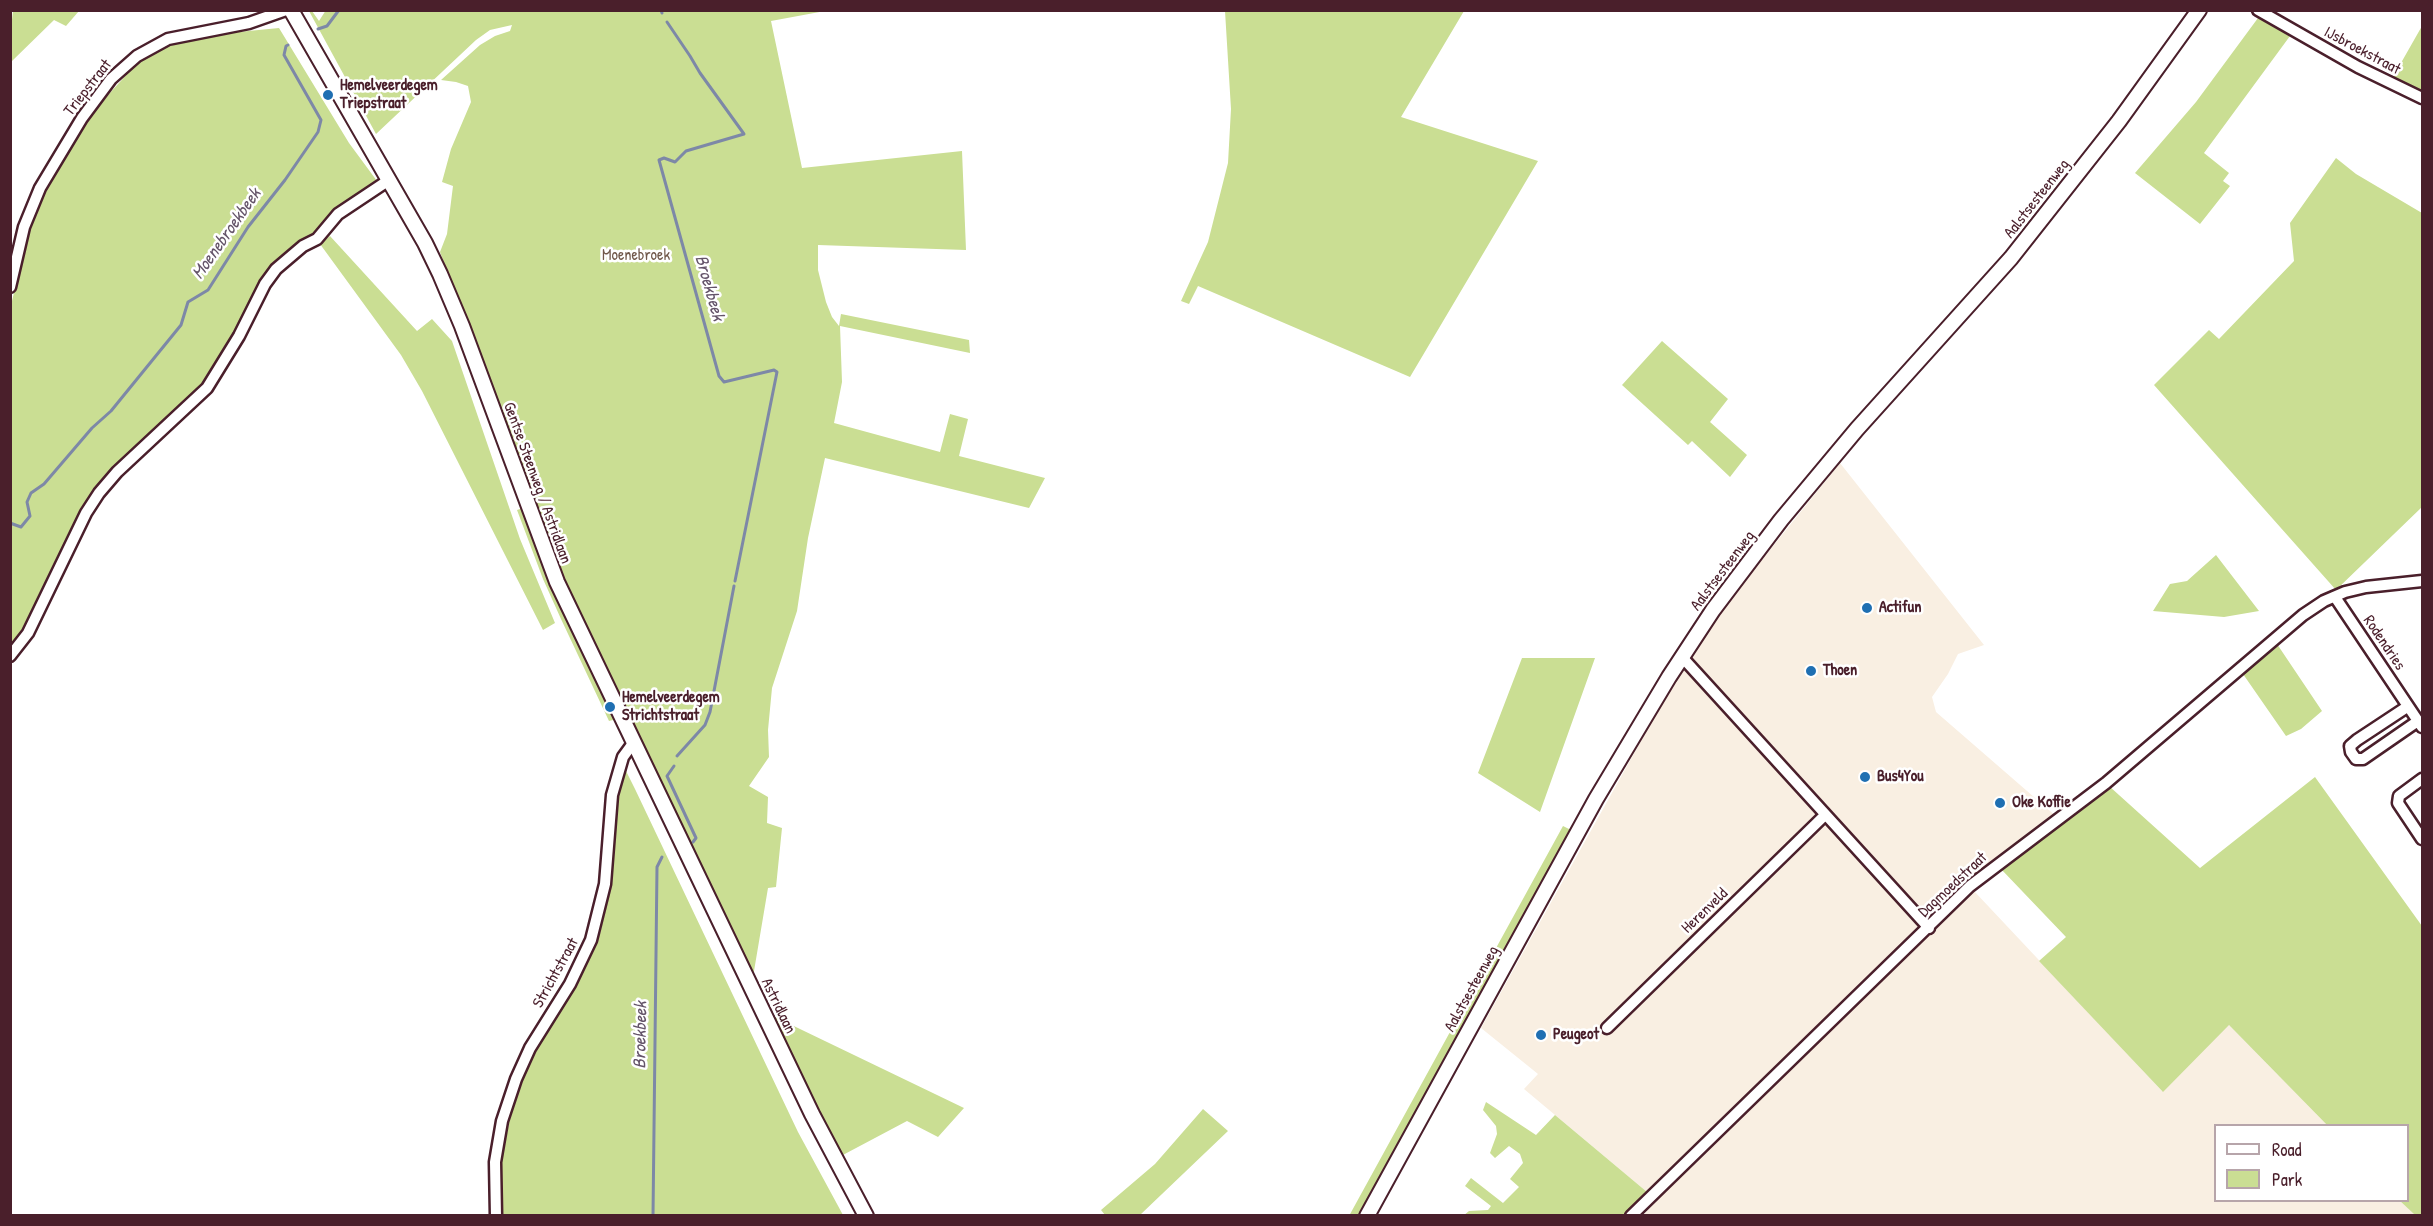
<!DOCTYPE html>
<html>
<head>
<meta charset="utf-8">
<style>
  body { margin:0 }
  #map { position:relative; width:2433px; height:1226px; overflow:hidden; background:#fff; font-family:"Patrick Hand",sans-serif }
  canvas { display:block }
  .frame { position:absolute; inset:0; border:12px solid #4a1f2b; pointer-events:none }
  .legend { position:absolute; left:2214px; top:1124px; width:195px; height:78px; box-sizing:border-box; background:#fff; border:2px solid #b7a5aa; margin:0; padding:8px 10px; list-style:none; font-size:18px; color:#4a1f2b }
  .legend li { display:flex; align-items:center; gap:12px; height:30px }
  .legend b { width:30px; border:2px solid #b7a5aa }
</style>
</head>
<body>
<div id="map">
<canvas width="2433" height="1226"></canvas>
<div class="frame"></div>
<ul class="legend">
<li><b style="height:8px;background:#fff"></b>Road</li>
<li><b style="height:16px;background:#cade93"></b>Park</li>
</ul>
</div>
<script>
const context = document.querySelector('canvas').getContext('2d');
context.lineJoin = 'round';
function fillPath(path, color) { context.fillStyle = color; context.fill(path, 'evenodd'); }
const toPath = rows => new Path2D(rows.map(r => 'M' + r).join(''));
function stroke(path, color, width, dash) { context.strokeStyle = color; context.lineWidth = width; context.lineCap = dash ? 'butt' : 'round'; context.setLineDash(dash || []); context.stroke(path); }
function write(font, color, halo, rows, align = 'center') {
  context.font = font + ' "Patrick Hand",sans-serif'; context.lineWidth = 5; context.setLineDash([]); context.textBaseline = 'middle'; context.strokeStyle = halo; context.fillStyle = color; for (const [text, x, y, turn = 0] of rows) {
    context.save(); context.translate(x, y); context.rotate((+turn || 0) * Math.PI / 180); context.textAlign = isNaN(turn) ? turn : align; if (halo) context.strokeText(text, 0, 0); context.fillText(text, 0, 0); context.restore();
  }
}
const built = toPath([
  [1840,463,1984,645,1958,654,1948,674,1932,697,1936,712,2057,817,1891,958,1647,1192,1524,1089,1538,1074,1481,1028,1676,678,1715,618],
  [1974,891,2162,1091,2228,1024,2327,1125,2216,1126,2216,1200,2400,1201,2415,1215,1642,1216,1730,1125]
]);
const green = toPath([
  [326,10,825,11,771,21,802,168,962,151,966,250,818,245,818,270,826,302,832,317,839,326,841,314,969,340,970,353,840,326,842,382,834,423,940,452,950,414,968,419,959,456,1045,478,1029,508,825,458,808,538,797,611,772,688,768,730,769,757,749,786,768,797,767,823,782,828,776,887,768,888,753,977,634,731,558,565,440,252,447,234,453,186,442,182,451,149,471,102,468,86,456,82,441,80,480,45,495,36,510,31,512,25,490,30,476,40,376,134,309,11,312,11,319,21],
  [13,11,13,10,79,11,66,26,54,20,11,62,11,28],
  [1225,11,1464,11,1401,117,1538,161,1410,377,1198,286,1189,304,1181,301,1208,242,1228,163,1231,109],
  [2258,18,2290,36,2204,153,2229,173,2223,181,2230,186,2200,224,2135,173,2196,102],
  [2422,26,2422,90,2393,77],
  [279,28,349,143,377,181,338,209,313,236,289,254,200,390,115,469,25,632,11,652,11,305,32,219,45,188,72,142,108,95,140,60,164,46,185,41,218,34],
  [2336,158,2356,174,2422,213,2422,507,2336,590,2154,385,2209,330,2219,339,2294,261,2290,223],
  [330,236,417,331,432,319,452,341,520,539,555,623,543,630,422,391,401,355,320,244],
  [1662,341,1728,399,1710,422,1747,455,1730,477,1692,441,1688,445,1622,385],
  [523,508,617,719,609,721,561,619,543,579,517,510],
  [2216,555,2259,611,2224,617,2153,611,2170,584,2187,581],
  [2277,644,2322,711,2301,729,2286,736,2243,674],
  [1522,658,1595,658,1540,812,1478,773],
  [623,768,625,769,635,789,798,1132,843,1215,500,1216,500,1172,512,1106,529,1064,544,1034,582,973,600,933,608,900,615,808],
  [2315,777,2422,926,2422,1215,2415,1215,2400,1201,2408,1200,2408,1126,2327,1125,2229,1025,2163,1092,2039,961,2066,937,2001,869,2109,786,2200,868],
  [1563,826,1571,830,1360,1215,1349,1216],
  [773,1016,964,1108,938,1137,907,1121,841,1156],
  [1486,1102,1536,1135,1555,1115,1647,1192,1624,1215,1463,1216,1469,1211,1488,1210,1491,1206,1465,1186,1471,1178,1503,1203,1519,1187,1510,1179,1523,1163,1520,1154,1509,1146,1495,1158,1490,1153,1497,1134,1496,1126,1483,1110],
  [1203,1109,1228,1131,1140,1215,1105,1215,1101,1210,1155,1164]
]);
const stream = toPath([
  [661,10,662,13],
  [667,22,690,56,700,73,744,134,686,151,675,162,664,158,659,160,719,376,724,382,774,370,777,372,735,581],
  [318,29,327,26,339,10],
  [10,523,21,527,30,516,27,502,31,493,44,484,92,428,111,411,181,325,188,302,208,290,248,227,285,180,318,132,321,120,284,55,286,46,288,45],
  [677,756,705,725,710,712,734,586],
  [674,766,667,776,696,838,693,842],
  [653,1216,657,867,662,857]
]);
const minor = toPath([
  [2258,10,2358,67,2422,98],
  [10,287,24,227,40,188,82,118,111,79,137,56,168,39,249,23,286,10],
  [2335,597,2422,727],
  [10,656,28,633,86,513,99,493,117,472,207,388,239,336,265,284,276,269,303,246,317,239,338,214,389,180],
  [1682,657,1929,928],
  [2407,707,2357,740,2350,746,2351,752,2356,759,2363,759,2418,721],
  [2422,779,2399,796,2398,803,2422,839],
  [1607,1028,1824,816],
  [496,1216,495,1162,502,1121,516,1079,530,1048,570,984,591,940,605,884,612,795,623,757,634,742],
  [1631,1216,1970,886,2106,783,2303,615,2324,601,2345,592,2366,587,2422,581]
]);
const major = toPath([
  [291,10,425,243,440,274,462,326,557,582,812,1114,866,1216],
  [1367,1216,1596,799,1669,677,1713,610,1781,520,1857,429,2011,258,2119,121,2199,10]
]);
const markers = [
  [328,95,6,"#1f6fb2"],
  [1867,608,6,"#1f6fb2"],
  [1811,671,6,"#1f6fb2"],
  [610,707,6,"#1f6fb2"],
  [1865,777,6,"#1f6fb2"],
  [2000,803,6,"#1f6fb2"],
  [1541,1035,6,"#1f6fb2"]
];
const streetNames = [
  ["IJsbroekstraat",2362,51,28],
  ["Triepstraat",88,88,-52],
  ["Aalstsesteenweg",2037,199,-52],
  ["Gentse Steenweg / Astridlaan",537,483,70],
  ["Aalstsesteenweg",1723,571,-53],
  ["Rodendries",2384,643,56],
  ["Dagmoedstraat",1953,885,-43],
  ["Herenveld",1705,911,-44],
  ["Strichtstraat",556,973,-61],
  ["Aalstsesteenweg",1472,989,-61],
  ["Astridlaan",778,1006,64]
];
const poiNames = [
  ["Hemelveerdegem",340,86],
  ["Triepstraat",340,104],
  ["Actifun",1879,608],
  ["Thoen",1823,671],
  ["Hemelveerdegem",622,698],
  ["Strichtstraat",622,716],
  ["Bus4You",1877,777],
  ["Oke Koffie",2012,803],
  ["Peugeot",1553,1035]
];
const parkNames = [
  ["Moenebroek",636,256]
];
const waterNames = [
  ["Moenebroekbeek",227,234,-55],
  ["Broekbeek",709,288,74],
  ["Broekbeek",641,1035,-89]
];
fillPath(built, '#f9efe2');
fillPath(green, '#cade93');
stroke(stream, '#7d88a7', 3);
stroke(minor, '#4a1f2b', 15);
stroke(major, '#4a1f2b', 18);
stroke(minor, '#fff', 10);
stroke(major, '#fff', 14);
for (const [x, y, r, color] of markers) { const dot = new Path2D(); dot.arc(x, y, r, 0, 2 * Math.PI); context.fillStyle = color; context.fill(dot); stroke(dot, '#fff', 2); }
write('16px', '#4a1f2b', '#fff', streetNames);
write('bold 16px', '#4a1f2b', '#fff', poiNames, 'left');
write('16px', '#70584a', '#fff', parkNames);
write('italic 18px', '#645469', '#fff', waterNames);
</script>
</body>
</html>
